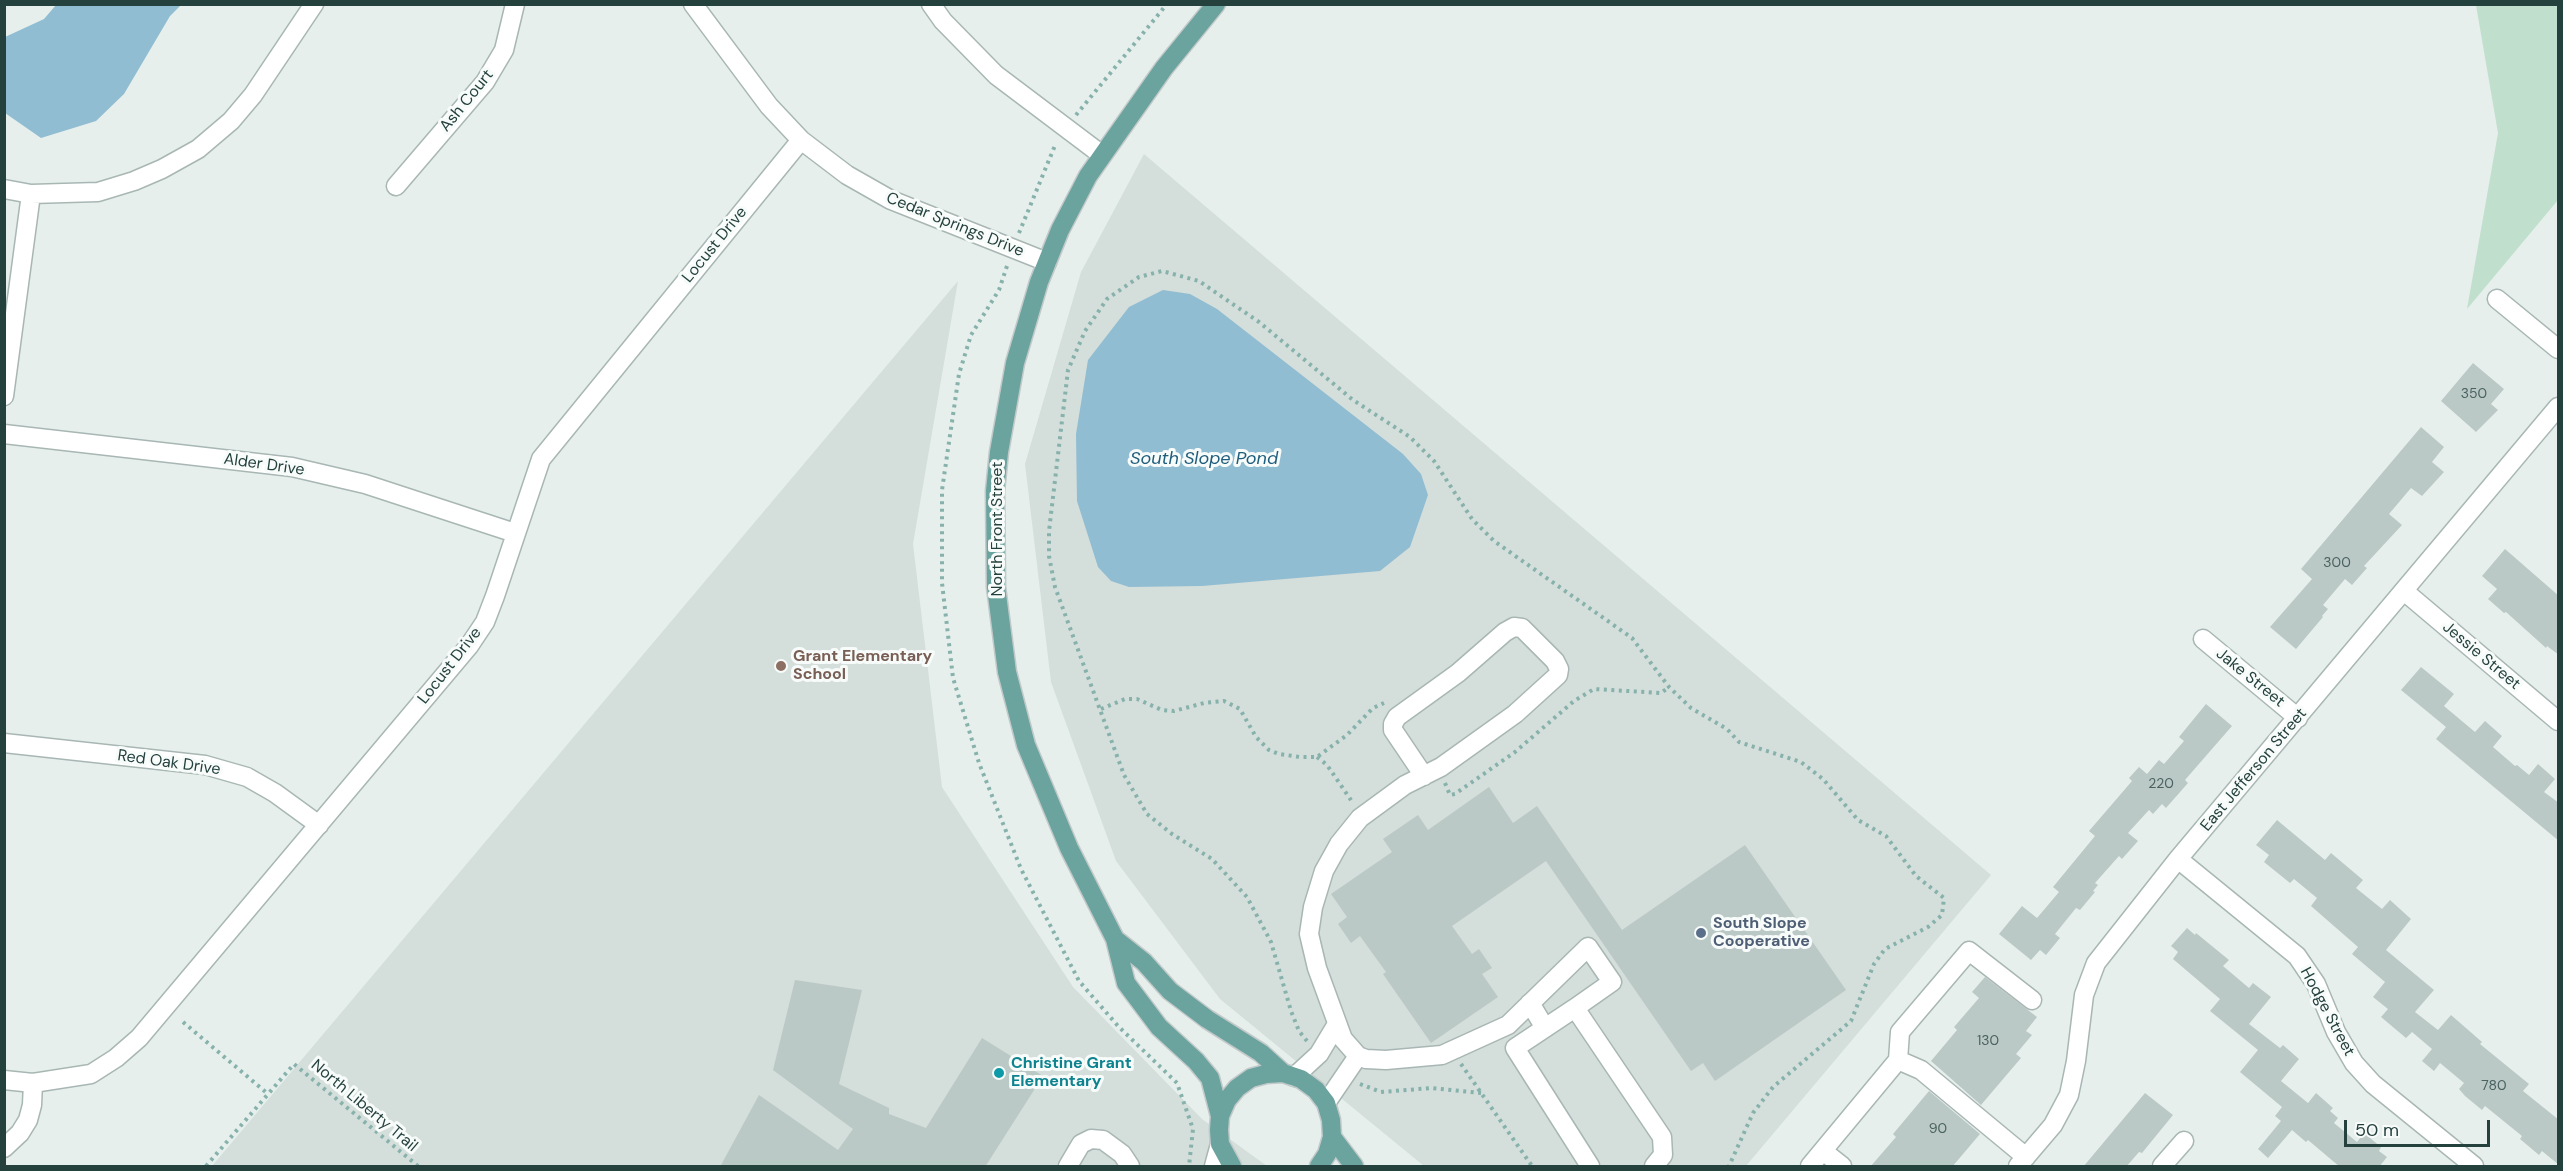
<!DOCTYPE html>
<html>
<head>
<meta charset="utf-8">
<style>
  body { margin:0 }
  #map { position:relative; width:2563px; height:1171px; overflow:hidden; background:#e6efec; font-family:"DM Sans",sans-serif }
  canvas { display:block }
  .frame { position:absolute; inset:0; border:6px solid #25413e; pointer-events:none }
  .scale { position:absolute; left:2344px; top:1120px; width:146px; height:27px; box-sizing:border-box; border:3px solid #25413e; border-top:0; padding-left:8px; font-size:18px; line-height:21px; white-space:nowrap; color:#25413e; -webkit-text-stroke:4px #f7fbf9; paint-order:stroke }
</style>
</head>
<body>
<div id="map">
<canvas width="2563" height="1171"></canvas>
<div class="frame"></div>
<div class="scale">50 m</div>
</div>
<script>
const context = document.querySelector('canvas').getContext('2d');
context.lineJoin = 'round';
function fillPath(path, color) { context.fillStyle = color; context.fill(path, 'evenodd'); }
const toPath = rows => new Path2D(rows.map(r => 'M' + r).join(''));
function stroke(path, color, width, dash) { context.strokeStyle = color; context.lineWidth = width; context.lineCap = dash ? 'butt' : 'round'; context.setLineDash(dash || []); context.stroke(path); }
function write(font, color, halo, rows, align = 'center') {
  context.font = font + ' "DM Sans",sans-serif'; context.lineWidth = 6; context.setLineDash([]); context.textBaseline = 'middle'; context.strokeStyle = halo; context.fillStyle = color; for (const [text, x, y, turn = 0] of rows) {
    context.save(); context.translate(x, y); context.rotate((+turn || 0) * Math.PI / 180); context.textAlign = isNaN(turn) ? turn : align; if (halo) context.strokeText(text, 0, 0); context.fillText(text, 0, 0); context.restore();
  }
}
const built = toPath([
  [1144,154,1991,875,1746,1166,1424,1166,1220,999,1116,861,1051,682,1025,464,1081,272],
  [958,281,913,544,942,787,1073,987,1202,1119,1267,1166,212,1166]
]);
const green = toPath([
  [2476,5,2558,5,2558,200,2467,309,2498,133]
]);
const water = toPath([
  [56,5,181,5,170,16,124,94,96,121,41,138,5,113,5,37,44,19],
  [1163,290,1190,294,1217,309,1403,454,1421,474,1428,495,1410,547,1380,571,1202,586,1129,587,1111,581,1098,567,1077,501,1076,434,1088,360,1129,307]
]);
const building = toPath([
  [2473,363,2504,389,2491,404,2498,410,2476,432,2441,401],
  [2421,427,2444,447,2432,462,2444,472,2422,496,2411,488,2389,514,2402,525,2364,566,2367,568,2352,585,2345,579,2323,605,2328,609,2322,616,2323,617,2296,649,2270,627,2312,579,2301,569],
  [2505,549,2559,596,2559,655,2547,646,2546,648,2506,612,2504,613,2488,599,2497,589,2482,576],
  [2421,667,2454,694,2444,706,2475,732,2485,721,2502,736,2493,747,2515,766,2517,765,2529,775,2538,764,2555,779,2544,792,2559,803,2559,841,2436,739,2446,727,2401,690],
  [2206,704,2232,726,2185,780,2188,783,2166,808,2162,804,2153,814,2149,810,2128,833,2138,841,2122,859,2119,856,2095,883,2098,885,2093,891,2095,892,2080,910,2076,908,2055,934,2060,938,2046,955,2040,950,2031,960,1999,934,2022,906,2037,918,2059,892,2053,887,2095,836,2089,831,2132,781,2129,778,2139,767,2147,774,2159,760,2164,764,2184,741,2179,737],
  [1489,787,1513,823,1537,806,1622,930,1745,845,1846,990,1715,1081,1703,1063,1691,1071,1546,861,1452,926,1472,954,1479,949,1492,968,1482,974,1498,997,1431,1043,1383,974,1386,972,1360,936,1351,943,1338,924,1347,917,1331,894,1392,852,1383,839,1418,815,1428,830],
  [2277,820,2325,860,2331,853,2363,880,2356,888,2382,909,2390,900,2411,919,2386,950,2434,990,2415,1012,2438,1030,2451,1015,2482,1042,2480,1044,2529,1084,2523,1091,2559,1120,2559,1165,2542,1151,2539,1155,2520,1139,2522,1136,2485,1106,2482,1110,2465,1096,2459,1089,2464,1083,2440,1063,2434,1071,2422,1061,2432,1049,2412,1032,2406,1038,2381,1017,2388,1009,2373,997,2385,982,2352,954,2358,947,2311,906,2317,898,2294,879,2290,883,2264,862,2269,855,2256,845],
  [2187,928,2195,935,2196,933,2229,960,2223,966,2249,988,2253,983,2271,997,2249,1024,2280,1048,2283,1045,2299,1059,2281,1081,2308,1103,2316,1093,2333,1108,2330,1111,2338,1118,2334,1123,2357,1142,2364,1133,2381,1147,2379,1151,2387,1157,2379,1167,2340,1167,2308,1140,2306,1142,2292,1130,2268,1158,2258,1149,2281,1121,2275,1116,2282,1107,2240,1072,2258,1050,2210,1011,2220,999,2173,959,2178,952,2171,946],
  [1985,977,2037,1017,2026,1031,2032,1035,2016,1054,2021,1058,1981,1105,1931,1061,1957,1030,1954,1027,1979,998,1972,992],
  [795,980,862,990,839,1084,889,1108,889,1114,926,1128,982,1038,1043,1076,985,1167,720,1167,759,1095,838,1150,853,1129,773,1070],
  [1929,1091,1980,1134,1952,1167,1870,1167,1896,1137,1893,1134],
  [2145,1093,2173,1115,2142,1153,2139,1152,2126,1167,2083,1167]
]);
const path = toPath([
  [1076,115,1167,4],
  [1019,233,1056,143],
  [1007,266,999,290,971,335,959,374,942,490,942,583,953,678,979,763,1021,869,1079,981,1118,1026,1177,1083,1193,1129,1189,1166],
  [1101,709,1125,699,1137,699,1162,710,1174,711,1204,703,1224,701,1240,709,1256,737,1269,750,1279,754,1300,757,1317,757,1347,735,1373,708,1384,703],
  [1317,757,1327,765,1353,803],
  [1445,783,1450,795,1455,794,1515,752,1574,701,1594,689,1661,693,1669,687],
  [183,1022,268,1094],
  [1307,1041,1299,1031,1291,1011,1271,942,1247,897,1212,859,1172,834,1147,814,1124,775,1055,587,1049,556,1049,531,1068,370,1085,331,1107,299,1139,277,1162,271,1199,281,1259,322,1353,400,1410,437,1434,461,1472,519,1494,541,1632,638,1669,687,1691,708,1727,729,1739,742,1801,762,1823,779,1858,820,1886,836,1916,876,1944,898,1942,915,1928,927,1885,949,1874,964,1851,1021,1773,1087,1753,1113,1729,1166],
  [1461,1064,1532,1166],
  [1360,1084,1381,1092,1432,1088,1481,1093],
  [206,1166,294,1064,418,1166]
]);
const minor = toPath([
  [693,4,769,106,801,140,847,175,891,200,1047,262],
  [931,4,943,21,996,75,1102,155],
  [396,186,485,82,504,50,515,4],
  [4,189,31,194,98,192,134,181,162,169,198,149,231,121,253,95,314,4],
  [2497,299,2558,349],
  [4,396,31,194],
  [4,434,292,467,365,484,515,533],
  [2404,591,2558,721],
  [2203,639,2298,718],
  [4,743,205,765,247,777,275,793,319,825],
  [1424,776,1393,730,1393,724,1397,717,1458,673,1505,632,1514,627,1522,628,1555,661,1559,669,1558,675,1515,714,1441,767,1405,785,1360,818,1339,844,1324,871,1313,907,1309,934,1317,968,1343,1039,1358,1056,1366,1059,1386,1060,1442,1055,1508,1025,1588,947,1612,982,1575,1008,1662,1137,1663,1155,1654,1166],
  [2178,859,2297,956,2316,984,2336,1032,2354,1063,2373,1084,2474,1166],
  [1530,1003,1545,1028,1515,1048,1590,1166],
  [1545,1028,1575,1008],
  [1898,1060,1921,1070,2026,1157],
  [1294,1077,1319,1054,1337,1024],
  [4,1080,33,1083,91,1074,116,1058,139,1038,469,646,485,622,495,596,541,459,801,140],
  [1326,1103,1358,1056],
  [4,1148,20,1133,28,1120,32,1105,33,1083],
  [1823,1151,1842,1166],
  [1068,1166,1081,1144,1091,1139,1103,1140,1122,1154,1130,1166],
  [1214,1166,1220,1144],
  [1810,1166,1898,1060,1900,1032,1969,951,2032,1000],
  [2018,1166,2053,1125,2069,1095,2076,1061,2084,995,2096,963,2178,859,2558,407],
  [2162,1166,2184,1141]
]);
const major = toPath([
  [1216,4,1164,68,1088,176,1060,230,1039,282,1015,363,999,452,995,491,996,587,1007,672,1026,745,1069,848,1115,939,1144,962,1170,991,1207,1019,1261,1053,1283,1073],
  [1115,939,1126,983,1159,1027,1196,1061,1210,1078,1220,1116],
  [1332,1137,1354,1166],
  [1232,1166,1220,1144,1219,1130,1220,1116,1227,1100,1237,1088,1251,1078,1266,1074,1283,1073,1301,1079,1316,1090,1326,1103,1331,1120,1332,1137,1327,1154,1319,1166]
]);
const markers = [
  [781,666,6,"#8d6e63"],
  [1701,933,6,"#5c6f8a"],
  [999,1073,6,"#0f9aa8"]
];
const numberNames = [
  ["350",2474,394],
  ["300",2337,563],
  ["220",2161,784],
  ["130",1988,1041],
  ["780",2494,1086],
  ["90",1938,1129]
];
const streetNames = [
  ["Ash Court",467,101,-51],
  ["Cedar Springs Drive",955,225,22],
  ["Locust Drive",715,245,-51],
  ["Alder Drive",264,465,8],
  ["North Front Street",998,529,-90],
  ["Jessie Street",2481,656,40],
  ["Locust Drive",450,666,-52],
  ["Jake Street",2250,678,39],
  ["Red Oak Drive",169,763,8],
  ["East Jefferson Street",2254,770,-50],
  ["Hodge Street",2327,1012,62],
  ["North Liberty Trail",364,1106,40]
];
const educationNames = [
  ["Grant Elementary",793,657],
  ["School",793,675]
];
const serviceNames = [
  ["South Slope",1713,924],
  ["Cooperative",1713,942]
];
const cultureNames = [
  ["Christine Grant",1011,1064],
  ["Elementary",1011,1082]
];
const waterNames = [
  ["South Slope Pond",1204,459]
];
fillPath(built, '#d4dedb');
fillPath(green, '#c0dfcd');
fillPath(water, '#90bdd2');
fillPath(building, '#bbc9c6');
stroke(minor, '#a8b7b4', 21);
stroke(major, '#c2cac9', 21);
stroke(path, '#87b1ab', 4, [3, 4.5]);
stroke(minor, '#fff', 18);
stroke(major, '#6ba39e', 18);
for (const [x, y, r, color] of markers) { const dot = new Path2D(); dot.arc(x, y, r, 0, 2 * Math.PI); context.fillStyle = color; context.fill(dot); stroke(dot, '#f7fbf9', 2); }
write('14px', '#4a6360', null, numberNames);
write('16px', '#25413e', '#f7fbf9', streetNames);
write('bold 16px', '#785e54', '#f7fbf9', educationNames, 'left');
write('bold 16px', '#4e5e75', '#f7fbf9', serviceNames, 'left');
write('bold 16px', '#0d838f', '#f7fbf9', cultureNames, 'left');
write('italic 18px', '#1f5d7d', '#f7fbf9', waterNames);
</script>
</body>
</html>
